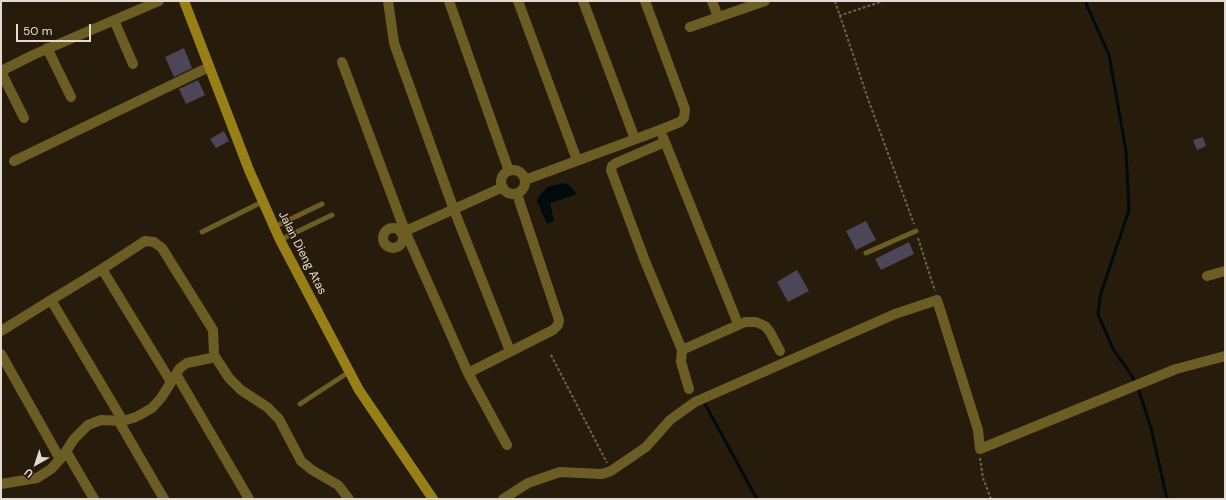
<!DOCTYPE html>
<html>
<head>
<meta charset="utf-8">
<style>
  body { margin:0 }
  #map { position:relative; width:1226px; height:500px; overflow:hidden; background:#271b0c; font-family:"DM Sans",sans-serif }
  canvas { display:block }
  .frame { position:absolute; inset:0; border:2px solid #e3dad1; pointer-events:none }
  .north { position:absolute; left:16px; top:444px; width:40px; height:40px; -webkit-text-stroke:3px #271b0c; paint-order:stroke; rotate:219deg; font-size:11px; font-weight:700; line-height:16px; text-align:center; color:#e3dad1 }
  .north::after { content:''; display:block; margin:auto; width:14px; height:18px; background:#e3dad1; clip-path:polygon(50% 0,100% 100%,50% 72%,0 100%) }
  .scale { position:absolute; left:16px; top:24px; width:75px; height:18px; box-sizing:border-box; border:2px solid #e3dad1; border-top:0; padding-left:5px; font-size:12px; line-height:14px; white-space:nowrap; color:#e3dad1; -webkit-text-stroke:3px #271b0c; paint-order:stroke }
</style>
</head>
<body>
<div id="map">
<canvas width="1226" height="500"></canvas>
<div class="frame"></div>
<div class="north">U</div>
<div class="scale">50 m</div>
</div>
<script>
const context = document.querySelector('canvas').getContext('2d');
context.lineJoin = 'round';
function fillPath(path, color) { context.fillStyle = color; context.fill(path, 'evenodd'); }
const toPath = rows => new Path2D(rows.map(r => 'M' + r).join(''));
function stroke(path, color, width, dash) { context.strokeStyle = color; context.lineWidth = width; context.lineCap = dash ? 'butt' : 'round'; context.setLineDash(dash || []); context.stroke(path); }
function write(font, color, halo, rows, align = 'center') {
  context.font = font + ' "DM Sans",sans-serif'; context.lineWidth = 3; context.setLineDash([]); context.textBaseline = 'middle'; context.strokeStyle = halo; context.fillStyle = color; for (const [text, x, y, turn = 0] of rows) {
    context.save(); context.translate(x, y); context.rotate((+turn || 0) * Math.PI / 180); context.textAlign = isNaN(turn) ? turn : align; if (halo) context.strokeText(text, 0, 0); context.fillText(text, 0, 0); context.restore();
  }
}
const water = toPath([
  [563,183,569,185,576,193,575,195,550,203,554,221,547,224,537,201,539,196,547,187]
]);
const stream = toPath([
  [1085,1,1109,55,1126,151,1129,210,1100,296,1098,314,1113,349,1132,376,1139,391,1151,428,1167,499],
  [705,404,757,499]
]);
const building = toPath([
  [184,48,192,68,174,77,165,57],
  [198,80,205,95,186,104,179,89],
  [224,131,229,141,216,148,210,139],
  [1203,137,1206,146,1197,150,1193,140],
  [866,221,876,240,856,250,846,231],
  [909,242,914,254,881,270,875,259],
  [797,270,809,291,788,302,777,282]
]);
const path = toPath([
  [835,1,868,99,914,224],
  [839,16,883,1],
  [918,238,935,291],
  [551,355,607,463],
  [980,458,983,478,991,499]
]);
const lane = toPath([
  [274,227,322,204],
  [202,232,262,202],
  [280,240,332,215],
  [866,253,916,231],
  [300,404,349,372]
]);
const street = toPath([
  [388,1,394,43,400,60,454,210,510,351],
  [449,1,509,171],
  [518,1,577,160],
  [583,1,635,139],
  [712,1,718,17],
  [114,20,133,64],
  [690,27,765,1],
  [47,48,71,97],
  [342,62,405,231,468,373,507,445],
  [1,71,33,55,159,1],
  [1,72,24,118],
  [663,137,738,324],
  [665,142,616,163,612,166,611,170,645,261,682,350,681,362,689,389],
  [14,161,209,67],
  '501 182a12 12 0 1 1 24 0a12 12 0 1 1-24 0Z',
  [525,180,660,130,680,122,684,118,685,109,645,1],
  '383 238a10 10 0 1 1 20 0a10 10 0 1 1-20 0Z',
  [401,233,503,187],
  [102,269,145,241,154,242,162,248,213,330,214,355,229,378,241,390,267,407,279,419,301,461,312,470,338,485,349,499],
  [1207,276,1225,271],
  [51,300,102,269,171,382],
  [1,331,51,300,123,421],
  [682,350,745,322,756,322,765,326,770,332,780,351],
  [1,354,60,459],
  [468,373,553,330,558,325,559,320,517,194],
  [176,374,249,499],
  [118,420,164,499],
  [66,451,94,499],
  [1,484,37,478,51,469,63,456,74,439,88,425,101,420,123,421,136,417,152,408,161,398,180,368,187,363,211,358,214,355],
  [503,499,528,483,560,472,602,474,611,471,646,447,670,420,695,402,895,314,937,300,978,430,980,449,1176,369,1225,356]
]);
const secondary = toPath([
  [184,1,249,170,280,240,359,390,433,499]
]);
const streetNames = [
  ["Jalan Dieng Atas",302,253,63]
];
fillPath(water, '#000b0e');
stroke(stream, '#000b0e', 3);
fillPath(building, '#4d4658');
stroke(path, '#6d6255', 2, [3, 2]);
stroke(lane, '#6c5d24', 5);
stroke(street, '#6c5d24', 10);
stroke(secondary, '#998016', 10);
write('12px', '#e3dad1', '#271b0c', streetNames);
</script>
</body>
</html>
